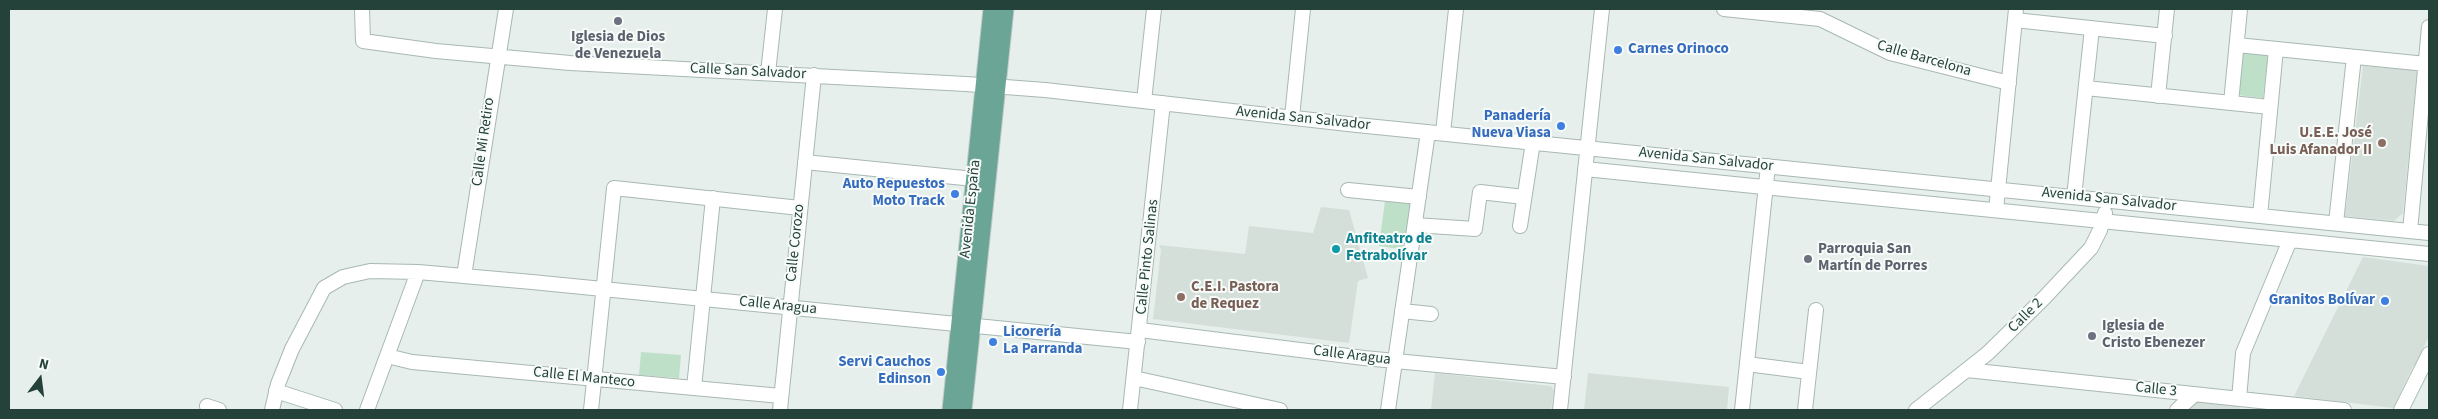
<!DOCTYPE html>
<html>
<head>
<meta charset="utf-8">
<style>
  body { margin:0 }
  #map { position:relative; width:2438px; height:419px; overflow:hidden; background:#e6efeb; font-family:"Source Sans 3",sans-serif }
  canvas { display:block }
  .frame { position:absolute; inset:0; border:10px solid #24423a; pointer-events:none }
  .north { position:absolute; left:15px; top:354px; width:50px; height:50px; -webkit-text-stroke:4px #f7fbf9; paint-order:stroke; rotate:15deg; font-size:14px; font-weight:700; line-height:20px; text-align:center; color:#24423a }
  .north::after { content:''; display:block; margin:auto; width:18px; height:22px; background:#24423a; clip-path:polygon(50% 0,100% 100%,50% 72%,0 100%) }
</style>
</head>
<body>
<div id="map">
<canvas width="2438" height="419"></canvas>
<div class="frame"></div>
<div class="north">N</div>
</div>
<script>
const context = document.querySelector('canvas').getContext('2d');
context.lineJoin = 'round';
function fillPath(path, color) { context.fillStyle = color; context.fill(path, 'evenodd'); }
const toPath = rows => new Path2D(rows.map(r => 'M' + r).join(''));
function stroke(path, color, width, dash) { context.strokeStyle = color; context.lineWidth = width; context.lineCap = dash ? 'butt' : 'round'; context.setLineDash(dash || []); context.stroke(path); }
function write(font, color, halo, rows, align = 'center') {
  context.font = font + ' "Source Sans 3",sans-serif'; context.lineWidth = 4; context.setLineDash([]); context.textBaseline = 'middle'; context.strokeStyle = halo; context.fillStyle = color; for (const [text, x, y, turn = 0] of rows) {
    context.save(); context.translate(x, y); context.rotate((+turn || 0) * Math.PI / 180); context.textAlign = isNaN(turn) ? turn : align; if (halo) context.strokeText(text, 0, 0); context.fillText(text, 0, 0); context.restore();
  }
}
const built = toPath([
  [2363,66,2414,70,2417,72,2403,213,2394,221,2345,216],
  [1321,207,1349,210,1368,278,1358,281,1349,343,1153,319,1161,250,1159,245,1245,254,1249,226,1313,233],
  [2363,257,2429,266,2429,336,2415,367,2413,366,2393,408,2294,396],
  [1435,373,1551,386,1554,391,1551,410,1431,410],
  [1588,373,1729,387,1727,410,1584,410],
  [2196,401,2240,406,2239,410,2187,410]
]);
const green = toPath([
  [2242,52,2268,55,2263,98,2237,95],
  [1385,201,1413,204,1407,250,1379,246],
  [641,352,681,355,679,378,639,375]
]);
const minor = toPath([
  [362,9,363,41,436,51,570,63,966,84,1045,90,1357,125,2429,233],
  [1724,9,1820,19,1890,53,2009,83],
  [2015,20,2165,36],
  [2237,45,2426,64],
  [768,73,775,9],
  [2086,88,2270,107],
  [2158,96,2167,9],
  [1144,101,1154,9],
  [2231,103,2240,9],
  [1292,117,1303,9],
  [1443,133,1456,9],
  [805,162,974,179],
  [1585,169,2429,254],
  [1348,190,1419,197],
  [2074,197,2092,28],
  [1996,210,2016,9],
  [2260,216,2276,49],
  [2336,223,2354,57],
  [1415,225,1475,229,1480,192,1524,197],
  [1520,226,1533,142],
  [2410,231,2429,27],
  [464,276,506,9],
  [1402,311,1431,314],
  [1140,330,1364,358,1564,377],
  [387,356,412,362,781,396],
  [1747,364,1809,372],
  [1967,370,2344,410],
  [1134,378,1280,410],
  [694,388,713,198],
  [276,391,335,410],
  [2239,399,2243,353,2290,240],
  [207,406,219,410],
  [272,410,278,384,292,349,324,288,343,277,370,271,418,272,532,282,1138,342],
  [367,410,418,272],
  [591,410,614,188,800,208],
  [780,410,814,75],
  [1130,410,1163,103],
  [1388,410,1428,132],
  [1560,410,1602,9],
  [1742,410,1768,166],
  [1805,410,1816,310],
  [1916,410,1988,353,2044,298,2091,248,2100,230,2105,213],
  [2177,410,2195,394],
  [2401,410,2429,354]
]);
const major = toPath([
  [950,410,991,9],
  [964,410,1006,9]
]);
const markers = [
  [618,21,5,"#6b7280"],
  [1618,50,5,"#3f7fe0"],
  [1561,126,5,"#3f7fe0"],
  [2382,143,5,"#8d6e63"],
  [955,194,5,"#3f7fe0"],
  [1336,249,5,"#0f9aa8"],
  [1808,259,5,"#6b7280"],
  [1181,297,5,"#8d6e63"],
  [2385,301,5,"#3f7fe0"],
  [2092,336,5,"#6b7280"],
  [993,342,5,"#3f7fe0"],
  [941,372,5,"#3f7fe0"]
];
const worshipNames = [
  ["Iglesia de Dios",618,38,"center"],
  ["de Venezuela",618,55,"center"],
  ["Parroquia San",1818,250],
  ["Martín de Porres",1818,267],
  ["Iglesia de",2102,327],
  ["Cristo Ebenezer",2102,344]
];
const shopNames = [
  ["Carnes Orinoco",1628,50,"left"],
  ["Panadería",1551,117],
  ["Nueva Viasa",1551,134],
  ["Auto Repuestos",945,185],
  ["Moto Track",945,202],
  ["Granitos Bolívar",2375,301],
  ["Licorería",1003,333,"left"],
  ["La Parranda",1003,350,"left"],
  ["Servi Cauchos",931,363],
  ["Edinson",931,380]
];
const streetNames = [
  ["Calle Barcelona",1924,59,16],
  ["Calle San Salvador",748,72,3],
  ["Avenida San Salvador",1303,119,6],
  ["Calle Mi Retiro",484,142,-82],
  ["Avenida San Salvador",1706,160,6],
  ["Avenida San Salvador",2109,200,6],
  ["Avenida España",971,209,-84],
  ["Calle Corozo",796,243,-84],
  ["Calle Pinto Salinas",1148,257,-84],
  ["Calle Aragua",778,306,6],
  ["Calle 2",2026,316,-45],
  ["Calle Aragua",1352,356,7],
  ["Calle El Manteco",584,378,6],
  ["Calle 3",2156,390,6]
];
const educationNames = [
  ["U.E.E. José",2372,134],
  ["Luis Afanador II",2372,151],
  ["C.E.I. Pastora",1191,288,"left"],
  ["de Requez",1191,305,"left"]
];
const cultureNames = [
  ["Anfiteatro de",1346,240],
  ["Fetrabolívar",1346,257]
];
fillPath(built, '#d4dfda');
fillPath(green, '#bfe0c8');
stroke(minor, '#a8b8b2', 16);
stroke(major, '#c2cac8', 17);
stroke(minor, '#fff', 14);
stroke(major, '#6aa596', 15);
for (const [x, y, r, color] of markers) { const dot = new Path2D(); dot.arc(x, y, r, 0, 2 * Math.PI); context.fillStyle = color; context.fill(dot); stroke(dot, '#f7fbf9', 2); }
write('bold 15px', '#5b616d', '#f7fbf9', worshipNames, 'left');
write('bold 15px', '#366cbe', '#f7fbf9', shopNames, 'right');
write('15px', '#24423a', '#f7fbf9', streetNames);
write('bold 15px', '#785e54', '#f7fbf9', educationNames, 'right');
write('bold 15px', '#0d838f', '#f7fbf9', cultureNames, 'left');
</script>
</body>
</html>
